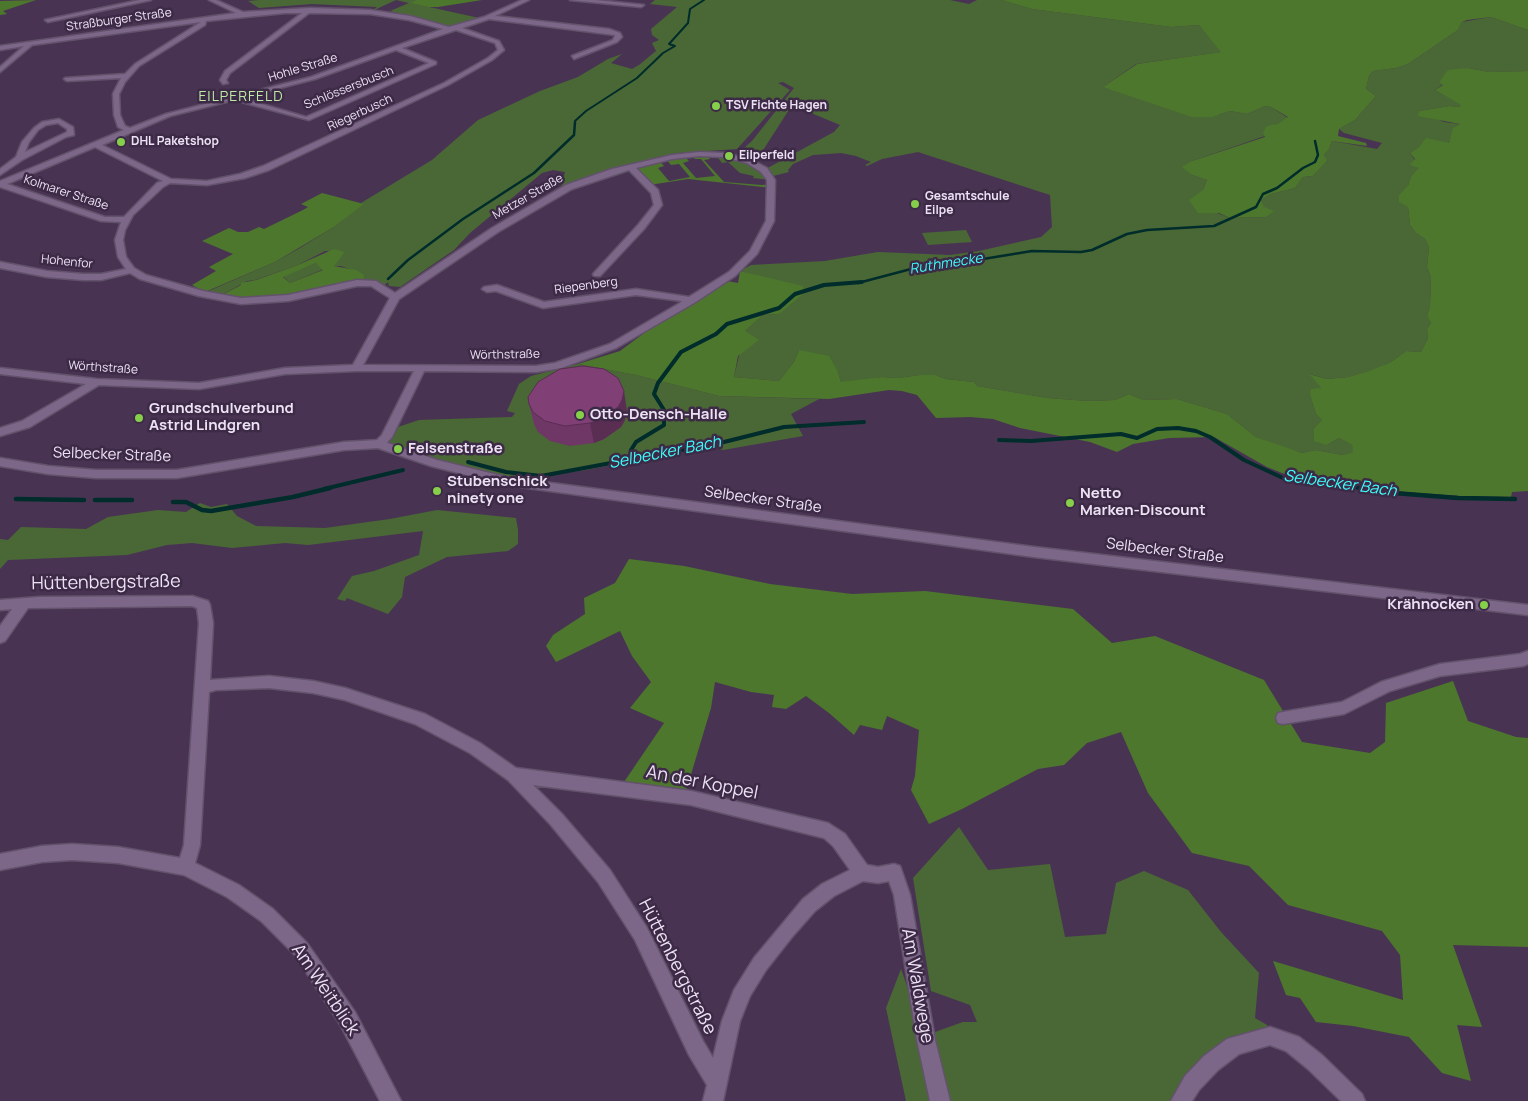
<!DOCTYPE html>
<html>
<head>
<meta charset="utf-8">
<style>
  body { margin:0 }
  canvas { display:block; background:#483452 }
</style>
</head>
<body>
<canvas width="1528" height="1101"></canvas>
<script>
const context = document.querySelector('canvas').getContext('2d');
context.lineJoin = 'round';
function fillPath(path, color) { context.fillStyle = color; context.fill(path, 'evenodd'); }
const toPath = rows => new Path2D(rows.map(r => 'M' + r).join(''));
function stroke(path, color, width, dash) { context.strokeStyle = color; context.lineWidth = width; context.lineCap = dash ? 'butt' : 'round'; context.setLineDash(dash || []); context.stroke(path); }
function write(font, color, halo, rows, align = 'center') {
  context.font = font + ' Manrope,sans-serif'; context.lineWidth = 5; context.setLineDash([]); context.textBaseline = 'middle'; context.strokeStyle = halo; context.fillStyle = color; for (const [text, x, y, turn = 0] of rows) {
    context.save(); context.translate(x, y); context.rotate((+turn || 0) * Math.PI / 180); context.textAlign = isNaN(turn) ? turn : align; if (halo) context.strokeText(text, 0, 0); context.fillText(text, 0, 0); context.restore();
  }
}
const green = toPath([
  [259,0,396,0,372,11,377,7,312,4,259,8,248,1],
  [396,0,416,0,411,3,479,18,452,27,390,11,409,3],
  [655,0,950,0,969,4,977,0,1001,0,1032,9,1171,27,1199,25,1222,52,1136,64,1103,87,1218,115,1230,111,1247,114,1265,106,1271,107,1288,118,1278,125,1271,125,1265,136,1192,161,1192,175,1207,180,1203,190,1217,213,1230,218,1267,217,1261,200,1271,194,1295,188,1303,177,1313,176,1328,160,1324,155,1329,149,1332,141,1377,149,1382,143,1344,133,1339,129,1355,120,1376,96,1366,89,1369,76,1373,71,1396,68,1408,64,1458,30,1462,22,1491,17,1528,30,1528,71,1489,72,1468,68,1445,75,1439,82,1443,84,1435,90,1462,105,1460,107,1449,106,1419,111,1444,122,1460,124,1454,128,1449,143,1420,146,1410,153,1420,168,1411,176,1408,186,1408,207,1410,225,1416,233,1425,239,1429,247,1427,267,1431,277,1430,306,1427,316,1431,323,1427,329,1428,338,1421,352,1406,351,1391,362,1370,371,1348,377,1327,379,1310,374,1321,388,1310,395,1316,414,1322,420,1327,445,1339,438,1352,445,1354,452,1343,455,1315,450,1302,453,1279,446,1256,437,1227,414,1177,399,1143,400,1129,394,1115,400,1088,401,1048,398,977,386,974,382,946,379,935,375,920,375,898,378,882,377,847,383,841,382,838,372,799,350,794,362,779,381,734,377,745,331,763,315,779,314,762,277,740,271,751,265,825,261,878,252,950,255,979,251,1041,237,1052,227,1050,195,918,152,882,159,867,166,865,165,871,162,856,156,841,153,813,155,793,164,788,170,789,172,769,177,771,180,753,178,754,176,740,173,728,162,722,163,716,155,737,157,764,170,834,132,840,125,792,105,758,158,746,153,744,148,752,141,794,88,783,82,778,83,790,90,737,149,678,153,651,159,604,172,561,188,565,172,553,170,542,173,470,233,454,250,400,287,389,286,388,282,382,287,357,283,363,274,341,266,333,266,345,252,325,251,298,265,255,280,247,281,218,297,202,294,275,262,300,248,334,227,363,204,361,203,432,160,478,120,540,91,578,77,608,59,622,54,611,63,632,69,639,65,656,51,652,43,659,40,652,35,651,29,677,7,650,4],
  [966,230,972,242,928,245,922,233],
  [316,263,324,269,290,283,283,276],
  [578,364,636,375,719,396,819,399,791,414,803,436,723,450,709,446,586,470,518,479,438,461,385,442,398,427,419,420,512,417,515,413,507,411,519,384,531,376],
  [200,503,211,507,227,504,237,516,256,526,325,528,390,519,437,510,516,518,518,530,518,544,508,551,447,557,405,577,402,597,388,614,347,598,345,601,337,599,352,576,374,571,419,555,423,531,308,545,285,543,232,548,192,543,167,545,127,555,8,560,0,569,0,539,8,540,21,527,86,529,108,517,158,510,186,512],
  [959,827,988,870,1050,864,1065,937,1106,934,1116,883,1144,871,1188,890,1221,932,1259,973,1255,1018,1267,1025,1270,1042,1257,1045,1228,1061,1203,1082,1191,1101,906,1101,886,1008,901,969,916,1011,921,1037,963,1022,977,1022,970,1005,931,991,913,878]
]);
const forest = toPath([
  [36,0,3,11,7,14,0,15,0,1],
  [416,0,482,0,438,7,428,7,410,3],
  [1001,0,1528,0,1528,30,1491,17,1467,20,1462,22,1458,30,1408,64,1396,68,1373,71,1369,76,1366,89,1376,96,1355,120,1339,129,1338,136,1366,143,1367,146,1332,141,1329,149,1324,155,1328,160,1313,176,1303,177,1295,188,1271,194,1261,200,1264,207,1274,211,1266,217,1230,218,1219,213,1198,213,1189,200,1203,190,1207,180,1192,175,1182,167,1192,161,1265,137,1263,133,1266,127,1271,125,1278,124,1288,117,1271,107,1265,106,1247,114,1230,111,1212,117,1192,117,1103,87,1137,64,1221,52,1199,25,1171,27,1032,9],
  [1468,68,1489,72,1528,71,1528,491,1512,492,1511,497,1461,496,1405,492,1292,477,1267,467,1214,437,1169,438,1133,444,1117,452,1090,442,1020,428,993,419,970,417,936,418,917,395,902,391,889,390,829,399,719,396,636,375,578,364,620,351,651,328,727,281,738,283,740,271,803,286,804,293,779,314,763,315,745,331,759,340,738,356,734,377,779,381,794,362,799,350,829,356,838,372,841,382,882,377,898,378,920,375,935,375,946,379,974,382,977,386,1048,398,1088,401,1115,400,1129,394,1143,400,1177,399,1227,414,1256,437,1302,453,1315,450,1343,455,1353,452,1352,445,1339,438,1327,445,1314,441,1314,429,1322,420,1316,414,1310,395,1311,389,1321,388,1309,374,1327,379,1348,377,1369,371,1391,362,1406,351,1421,352,1428,338,1427,329,1431,323,1427,316,1430,306,1431,277,1427,267,1429,247,1425,239,1416,233,1410,225,1408,207,1399,202,1399,195,1408,186,1411,176,1419,168,1410,165,1415,159,1410,153,1420,146,1426,138,1449,143,1453,128,1460,124,1418,116,1419,111,1449,106,1460,107,1461,105,1435,90,1443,85,1439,82,1448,70],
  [707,154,710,159,704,160,724,182,762,185,772,184,772,188,688,179,649,185,631,167,659,160,664,166,658,168,669,181,690,177,679,164,671,165,666,159,683,155,689,161,683,163,696,178,715,176,701,159,695,159,691,155],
  [322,193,364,204,334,227,275,262,205,292,192,285,216,271,209,267,233,254,202,241,229,228,238,232,248,232,259,227,264,229,303,210,308,207,301,204],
  [334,249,345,252,334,266,356,270,363,274,364,278,357,283,263,301,218,297,241,285,241,283,256,280,298,265],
  [316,263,323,270,290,283,283,277],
  [629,559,684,566,770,584,852,594,925,591,1073,609,1112,643,1155,636,1264,680,1302,742,1370,753,1385,742,1386,703,1453,681,1468,721,1516,737,1528,738,1528,947,1453,945,1482,1027,1457,1025,1471,1081,1442,1073,1409,1037,1353,1026,1316,1022,1300,998,1286,995,1273,961,1403,1000,1400,955,1382,931,1288,905,1249,866,1192,853,1148,793,1121,732,1087,743,1064,765,1038,769,962,809,929,824,911,790,915,776,919,730,887,716,882,730,860,725,854,735,829,713,806,696,786,709,772,707,774,695,751,692,715,682,711,708,686,791,622,785,664,723,630,708,651,682,632,656,620,631,556,662,546,646,553,635,585,614,584,598,615,583]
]);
const streamFar3 = toPath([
  [575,124,575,121,586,111,637,78,663,53,675,46,669,44,688,23,690,9,704,0]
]);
const streamFar2 = toPath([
  [388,279,408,260,463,219,534,173,574,135,575,122],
  [858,283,911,269,922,269,1032,251,1081,252,1092,250,1127,234,1147,230,1214,226,1256,207,1263,194,1277,188,1303,168,1315,162,1318,155,1315,141]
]);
const streamFar1 = toPath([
  [999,440,1031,441,1121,434,1137,438,1157,429,1178,428,1196,431,1210,437,1244,460,1283,478,1349,485,1363,489],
  [630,459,631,450,636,442,664,425,664,410,654,394,658,383,681,352,716,334,727,324,779,308,795,294,824,285,862,282],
  [468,462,506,472,541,476,724,442,784,427,864,422],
  [324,489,403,470]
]);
const stream = toPath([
  [1359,488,1368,491,1458,498,1515,499],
  [16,499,84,500],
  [95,500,132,500],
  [173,502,186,502,202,510,211,511,293,497,330,488]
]);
const street = toPath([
  [140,0,151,0,48,22,45,20,140,0],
  [209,0,216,0,243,12,310,8,370,10,410,16,449,27,484,17,522,0,529,0,495,16,609,29,620,33,622,37,617,42,574,59,572,56,613,40,615,35,489,19,462,28,499,41,504,50,492,60,448,85,269,170,245,178,207,185,170,183,163,187,133,215,125,230,123,240,126,257,134,268,146,275,203,291,241,298,288,295,357,280,376,281,395,293,492,228,566,185,612,169,672,155,699,152,724,153,750,159,767,168,775,180,774,221,757,254,735,276,694,303,616,348,561,368,536,372,424,371,392,437,383,447,379,448,373,444,382,435,414,371,356,371,285,374,199,389,99,385,30,427,0,436,0,428,22,421,86,384,0,374,0,368,97,379,199,383,285,368,353,365,390,298,371,286,357,286,288,301,241,304,199,296,140,279,130,273,101,280,83,280,47,277,0,268,0,262,47,271,83,274,101,274,126,269,118,257,115,240,121,222,101,221,0,187,0,181,124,130,118,127,114,115,113,94,121,78,67,81,64,79,65,78,125,74,135,64,201,22,32,45,0,72,0,67,24,46,0,50,0,46,236,13,209,0],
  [285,13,302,13,225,71,220,80,223,84,228,83,226,80,230,73,309,13,370,14,409,20,443,29,311,77,166,114,130,128,125,126,120,115,119,94,125,82,139,66,205,25,206,21,285,13],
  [456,30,495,43,498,50,488,58,444,83,263,166,240,174,207,181,171,179,102,145,170,116,234,100,309,120,436,64,436,62,402,48,456,30],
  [396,50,429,63,306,117,241,98,315,79,396,50],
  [95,147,163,181,157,183,124,217,105,217,7,184,95,147],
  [699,156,724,157,747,163,761,172,767,180,766,221,750,251,729,272,689,297,636,289,544,302,497,285,484,287,482,289,487,292,496,291,543,308,636,295,682,301,680,303,610,344,555,363,536,366,363,365,399,299,498,232,572,189,629,170,651,193,654,205,638,225,593,274,594,276,600,276,644,229,662,205,658,190,636,168,672,159,699,156],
  [570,0,595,0,644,5,641,7,570,0],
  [59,119,73,127,74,135,66,137,22,160,0,175,0,169,16,157,22,142,34,128,42,122,59,119],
  [58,123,67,129,67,132,25,152,29,142,38,130,46,125,58,123],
  [192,596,208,601,210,605,213,623,210,680,269,676,313,681,345,688,425,714,480,743,516,768,691,791,828,823,845,834,867,865,878,867,894,864,900,866,910,895,935,1040,950,1101,930,1101,917,1040,894,895,889,881,878,883,863,881,834,896,815,911,792,937,766,970,750,996,740,1021,723,1101,703,1101,707,1085,689,1055,635,940,598,882,550,824,508,780,470,753,415,724,345,700,313,693,269,688,216,690,209,692,200,845,195,863,239,885,273,909,307,943,355,1012,401,1101,380,1101,341,1026,295,955,261,921,227,897,184,875,118,863,72,860,42,862,0,870,0,854,42,846,72,844,118,847,180,858,184,845,199,623,197,608,192,606,28,608,5,641,0,643,0,626,12,609,0,610,0,600,40,597,192,596],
  [533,785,691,805,824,838,833,846,850,870,822,884,803,899,754,958,734,990,722,1021,713,1058,703,1041,647,928,610,870,562,814,533,785],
  [1528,651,1528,664,1523,666,1440,676,1390,691,1344,714,1283,724,1278,723,1276,718,1278,713,1283,712,1342,702,1381,682,1440,664,1520,654,1528,651],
  [1270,1027,1299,1037,1322,1055,1362,1094,1365,1101,1341,1101,1308,1069,1286,1051,1270,1045,1239,1054,1218,1070,1199,1090,1192,1101,1171,1101,1185,1076,1204,1056,1227,1039,1270,1027]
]);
const secondary = toPath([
  [379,440,437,460,506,477,1034,547,1528,605,1528,615,1034,557,506,485,431,466,378,448,344,450,177,478,96,478,48,474,0,466,0,458,48,466,96,470,177,470,344,442,379,440]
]);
const wall = toPath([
  [529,404,627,411,625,420,621,427,604,439,594,443,570,446,550,441,538,432,534,424]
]);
const shadedWall = toPath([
  [624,391,627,411,625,420,621,427,604,439,594,443,590,423]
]);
const building = toPath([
  [583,366,604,369,618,378,624,391,622,400,618,407,600,420,590,423,565,426,545,421,533,412,529,404,528,397,538,382,560,369,583,366]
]);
const markers = [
  [716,106,5,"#86cf4b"],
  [121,142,5,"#86cf4b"],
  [729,156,5,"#86cf4b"],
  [915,204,5,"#86cf4b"],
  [580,415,5,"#86cf4b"],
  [139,418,5,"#86cf4b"],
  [398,449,5,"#86cf4b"],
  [437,491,5,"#86cf4b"],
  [1070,503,5,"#86cf4b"],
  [1484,605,5,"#86cf4b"]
];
const farStreetnames = [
  ["Straßburger Straße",119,20,-8],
  ["Hohle Straße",303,68,-17],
  ["Schlössersbusch",349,88,-22],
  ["Riegerbusch",360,113,-25],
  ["Kolmarer Straße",66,193,18],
  ["Metzer Straße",528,197,-30],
  ["Hohenfor",67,262,6],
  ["Riepenberg",586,286,-8],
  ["Wörthstraße",505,355,-1],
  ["Wörthstraße",103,368,4]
];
const farPoinames = [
  ["TSV Fichte Hagen",726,106],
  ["DHL Paketshop",131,142],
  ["Eilperfeld",739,156],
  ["Gesamtschule",925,197],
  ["Eilpe",925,211]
];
const farNeighbourhoodnames = [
  ["EILPERFELD",241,97]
];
const farWaternames = [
  ["Ruthmecke",946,264,-9]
];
const poiNames = [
  ["Grundschulverbund",149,409],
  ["Astrid Lindgren",149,426],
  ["Otto-Densch-Halle",590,415],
  ["Felsenstraße",408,449],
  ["Stubenschick",447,482],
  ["ninety one",447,499],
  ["Netto",1080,494],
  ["Marken-Discount",1080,511],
  ["Krähnocken",1474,605,"right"]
];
const streetNames = [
  ["Selbecker Straße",112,455,2],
  ["Selbecker Straße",763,500,8],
  ["Selbecker Straße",1165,551,7]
];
const waterNames = [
  ["Selbecker Bach",665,453,-11],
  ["Selbecker Bach",1340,484,8]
];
const nearStreetnames = [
  ["Hüttenbergstraße",106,583,-1],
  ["An der Koppel",702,783,11],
  ["Hüttenbergstraße",677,967,63],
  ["Am Waldwege",917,986,80],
  ["Am Weitblick",325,990,56]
];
fillPath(green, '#4a6835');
fillPath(forest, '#4d772c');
stroke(streamFar3, '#002c2b', 2);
stroke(streamFar2, '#002c2b', 2.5);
stroke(streamFar1, '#002c2b', 4);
stroke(stream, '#002c2b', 4.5);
stroke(street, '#63526c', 3);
stroke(secondary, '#63526c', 3);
fillPath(street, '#7d6789');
fillPath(secondary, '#7d6789');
fillPath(wall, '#6e3765');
fillPath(shadedWall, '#5a2d53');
fillPath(building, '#804076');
stroke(building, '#5a2d53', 1);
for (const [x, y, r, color] of markers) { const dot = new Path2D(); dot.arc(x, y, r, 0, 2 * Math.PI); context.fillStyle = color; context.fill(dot); stroke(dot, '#3d2a47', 2); }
write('12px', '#ede1f4', '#3d2a47', farStreetnames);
write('bold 12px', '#ede1f4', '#3d2a47', farPoinames, 'left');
context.letterSpacing = '1px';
write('14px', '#c0e9a5', '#3d2a47', farNeighbourhoodnames);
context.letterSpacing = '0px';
write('italic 14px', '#3dfdfa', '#3d2a47', farWaternames);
write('bold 15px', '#ede1f4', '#3d2a47', poiNames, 'left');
write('15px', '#ede1f4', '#3d2a47', streetNames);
write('italic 16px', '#3dfdfa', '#3d2a47', waterNames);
write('18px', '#ede1f4', '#3d2a47', nearStreetnames);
</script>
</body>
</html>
